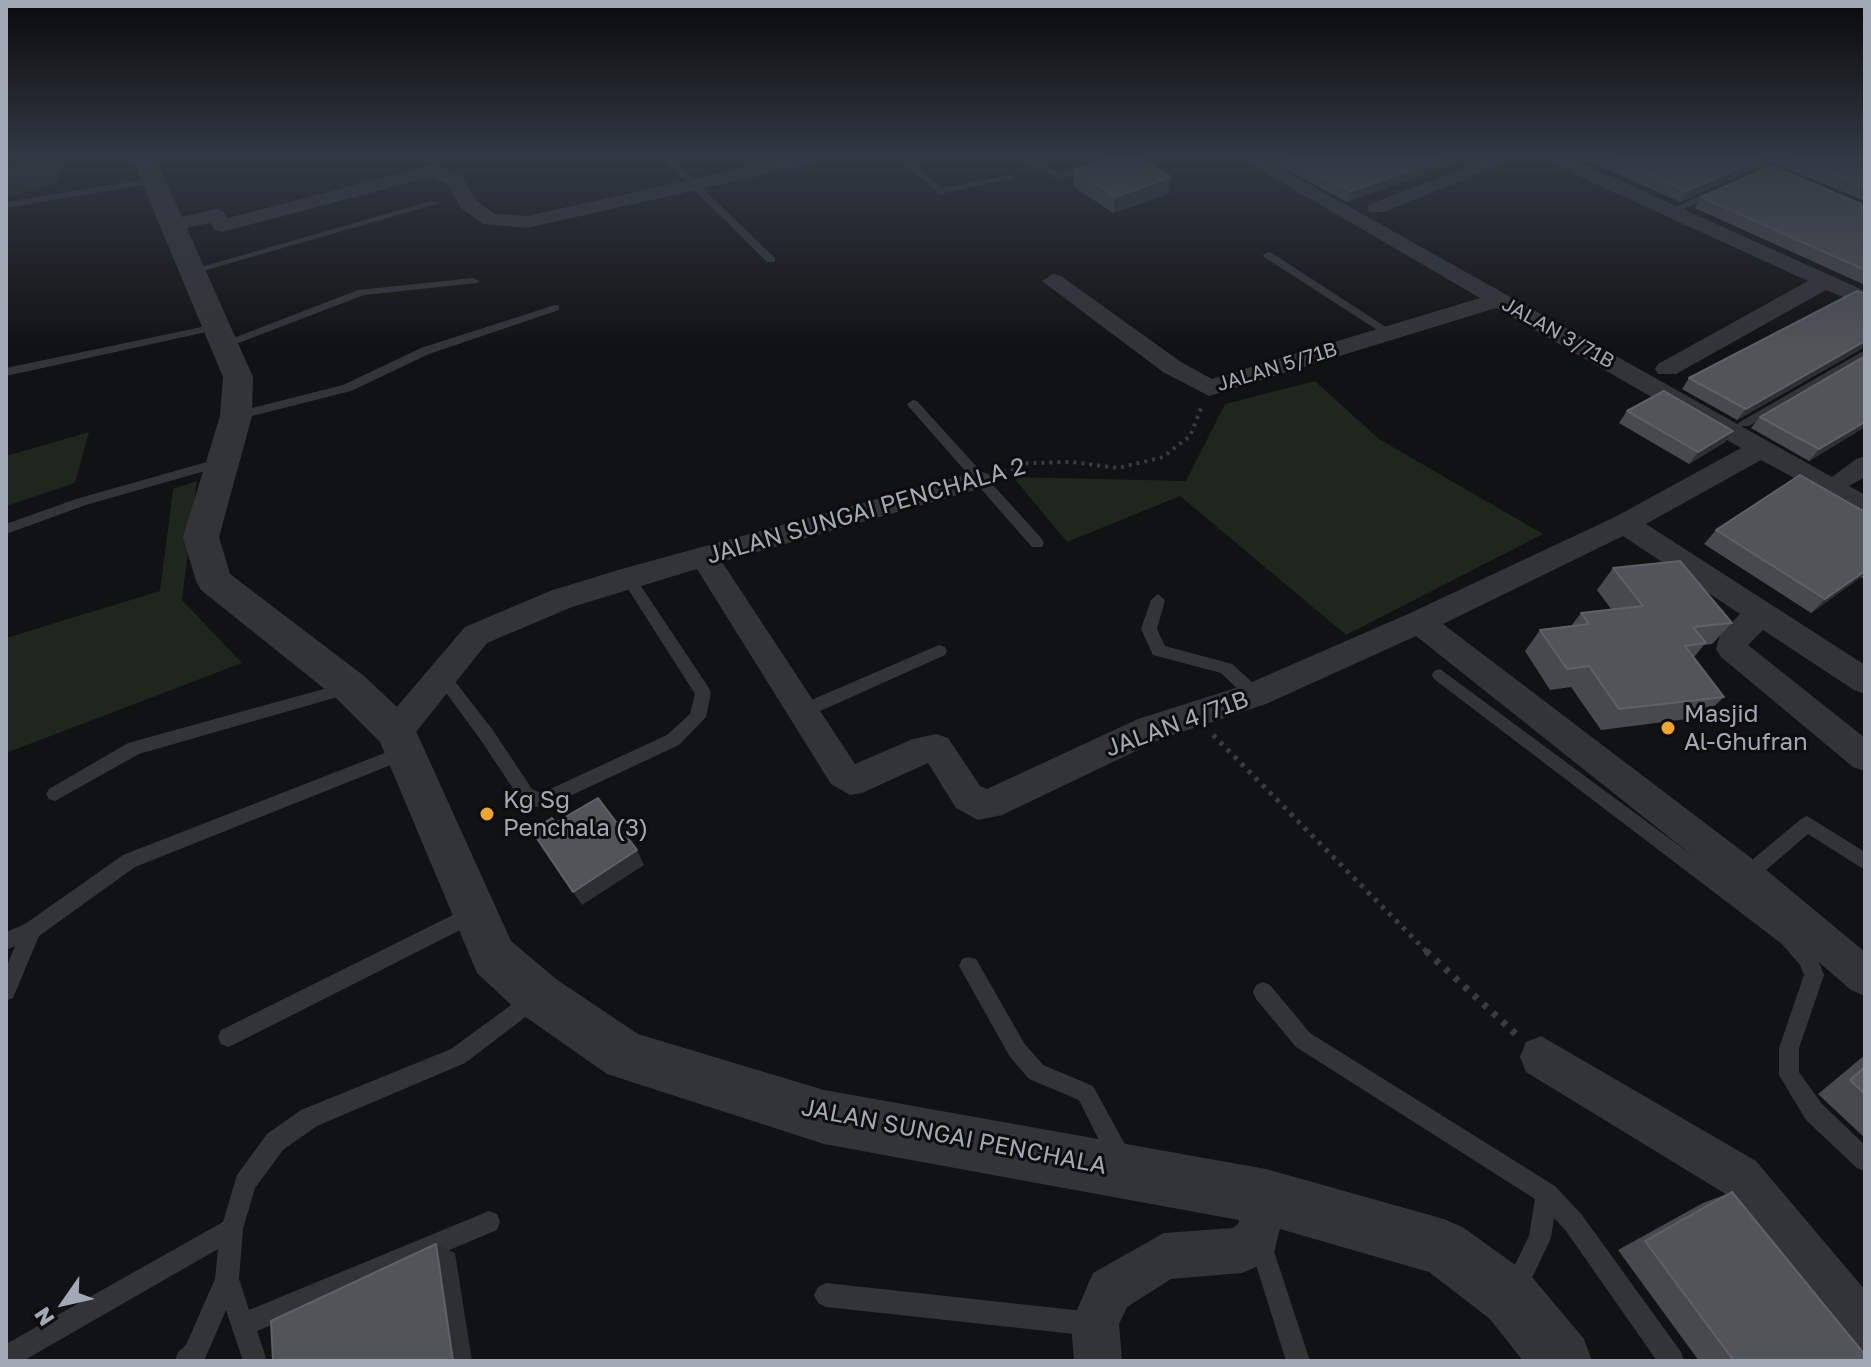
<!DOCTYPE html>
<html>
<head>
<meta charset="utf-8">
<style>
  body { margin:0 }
  #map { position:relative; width:1871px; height:1367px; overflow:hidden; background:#111213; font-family:"Golos Text",sans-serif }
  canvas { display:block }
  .frame { position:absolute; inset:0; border:8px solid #a3a9b4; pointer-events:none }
  .north { position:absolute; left:24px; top:1263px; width:80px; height:80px; -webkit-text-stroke:6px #0d0d0e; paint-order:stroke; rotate:236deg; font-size:22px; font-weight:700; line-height:32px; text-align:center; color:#a3a9b4 }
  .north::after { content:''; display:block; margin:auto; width:28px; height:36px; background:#a3a9b4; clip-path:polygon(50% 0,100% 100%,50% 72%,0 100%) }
</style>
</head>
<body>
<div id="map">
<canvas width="1871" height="1367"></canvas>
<div class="frame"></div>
<div class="north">N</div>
</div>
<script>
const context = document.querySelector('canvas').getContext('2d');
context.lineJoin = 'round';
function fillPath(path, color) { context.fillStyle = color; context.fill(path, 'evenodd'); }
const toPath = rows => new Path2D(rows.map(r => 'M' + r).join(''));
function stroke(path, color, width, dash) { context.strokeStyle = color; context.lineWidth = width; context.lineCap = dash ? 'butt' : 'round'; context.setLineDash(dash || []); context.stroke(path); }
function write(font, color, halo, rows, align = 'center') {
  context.font = font + ' "Golos Text",sans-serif'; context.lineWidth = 6; context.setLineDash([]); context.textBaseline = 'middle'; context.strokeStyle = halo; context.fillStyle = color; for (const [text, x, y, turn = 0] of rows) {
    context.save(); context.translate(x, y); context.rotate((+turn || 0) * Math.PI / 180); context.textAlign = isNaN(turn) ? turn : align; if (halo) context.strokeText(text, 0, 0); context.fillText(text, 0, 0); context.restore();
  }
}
const green = toPath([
  [62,159,57,183,6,198,6,168],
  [1315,381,1379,439,1543,534,1346,635,1180,496,1067,542,1013,477,1186,481,1225,404],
  [89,432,75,483,6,506,6,456],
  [197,481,182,600,242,663,6,753,6,638,160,591,173,489]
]);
const pathFar2 = toPath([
  [1003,472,1028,463,1072,462,1118,468,1163,457,1190,436,1202,406]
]);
const pathFar1 = toPath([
  [1213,735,1428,953]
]);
const path = toPath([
  [1426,951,1519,1037]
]);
const service = toPath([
  [663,159,672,159,775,258,775,262,767,262,663,159],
  [898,159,908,159,942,188,1010,175,1015,178,940,194,898,159],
  [1018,159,1030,159,1060,173,1095,163,1100,166,1059,179,1018,159],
  [154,178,159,181,157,183,6,208,6,202,154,178],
  [1714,189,1723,191,1676,213,1667,211,1714,189],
  [431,201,440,203,196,273,187,271,431,201],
  [1268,252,1272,253,1395,333,1385,335,1264,257,1263,255,1268,252],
  [473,278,479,281,477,283,364,295,228,347,220,347,218,344,358,290,473,278],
  [555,305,559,306,559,310,429,354,351,391,236,420,230,416,232,413,343,385,421,348,555,305],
  [216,324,222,327,220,329,6,376,6,368,216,324],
  [1865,350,1865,359,1749,426,1739,426,1738,423,1865,350],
  [913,400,917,401,1042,539,1044,543,1042,547,1032,547,909,407,907,404,913,400],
  [221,458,228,462,226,465,86,505,6,534,6,524,76,499,221,458],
  [628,573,633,574,709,688,711,693,706,717,679,745,557,802,536,807,530,805,520,799,480,739,433,675,435,671,441,669,447,671,492,729,532,789,538,792,548,790,667,735,690,714,695,694,621,578,628,573],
  [1158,594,1165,600,1157,629,1165,646,1232,664,1261,690,1263,695,1261,700,1249,700,1221,673,1153,655,1141,629,1151,600,1158,594],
  [939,645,945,647,947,651,945,655,807,717,795,717,793,712,795,707,939,645],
  [1440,669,1796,932,1815,952,1824,975,1799,1048,1799,1072,1822,1104,1865,1145,1865,1171,1857,1168,1806,1120,1779,1075,1779,1048,1804,975,1800,965,1782,944,1434,679,1432,675,1434,671,1440,669],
  [349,682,355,684,357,688,355,692,139,754,55,801,49,799,46,794,49,789,128,743,349,682],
  [405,745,411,747,413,752,411,757,135,867,39,936,13,998,6,1001,6,968,15,946,6,950,6,932,25,924,123,855,405,745],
  [1807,816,1865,852,1865,870,1808,834,1752,882,1746,884,1740,882,1737,876,1740,870,1801,819,1807,816],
  [473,905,480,908,482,914,480,920,235,1044,228,1047,221,1044,218,1037,221,1030,473,905],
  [969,957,976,959,1024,1043,1043,1065,1093,1086,1128,1150,1131,1158,1128,1166,1120,1169,1112,1166,1079,1100,1029,1079,1010,1057,959,966,962,959,969,957],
  [1263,982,1270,985,1310,1033,1555,1186,1582,1215,1681,1352,1684,1361,1657,1361,1566,1231,1554,1218,1551,1238,1523,1297,1515,1301,1507,1297,1503,1289,1529,1236,1535,1199,1296,1047,1256,999,1253,992,1256,985,1263,982],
  [533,989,540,992,543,999,540,1006,465,1063,317,1126,283,1150,255,1188,243,1229,239,1279,249,1310,489,1211,497,1214,500,1222,497,1230,257,1331,267,1361,243,1361,226,1310,204,1361,175,1361,178,1352,186,1345,215,1279,218,1249,23,1361,6,1361,6,1344,223,1222,237,1175,267,1134,301,1110,451,1049,533,989],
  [1259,1228,1267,1231,1270,1239,1310,1361,1286,1361,1248,1239,1251,1231,1259,1228],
  [826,1283,1093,1312,1101,1316,1105,1324,1101,1332,1093,1336,826,1307,818,1303,814,1295,818,1287,826,1283]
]);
const minor = toPath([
  [783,159,817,159,807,165,527,228,483,224,462,209,447,184,431,177,222,232,215,230,210,223,172,231,162,225,165,221,216,209,223,211,228,218,432,165,462,176,477,201,495,214,527,216,783,159],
  [1242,159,1264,159,1832,477,1856,459,1865,456,1865,477,1849,486,1865,495,1865,516,1761,460,1646,524,1865,665,1865,694,1854,690,1763,630,1748,645,1865,738,1865,771,1853,767,1721,657,1716,649,1720,635,1740,614,1623,536,1443,624,1759,864,1865,952,1865,996,1851,990,1733,888,1416,636,1266,704,1161,739,1002,815,978,820,956,808,928,763,862,793,850,795,831,784,697,569,572,607,487,643,408,742,396,746,384,742,379,732,384,722,465,627,550,591,618,570,979,471,989,474,992,480,989,486,722,562,855,764,913,739,936,734,948,738,980,786,987,789,1138,719,1245,685,1408,614,1615,517,1741,448,1496,308,1209,396,1163,372,1042,281,1053,274,1061,276,1181,362,1212,379,1480,298,1242,159],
  [1488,159,1514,159,1384,212,1370,212,1367,208,1370,204,1488,159],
  [1548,159,1572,159,1865,291,1865,306,1826,290,1676,374,1658,374,1655,369,1658,364,1808,281,1550,163,1548,159],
  [1730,159,1756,159,1865,204,1865,217,1730,159],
  [1541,1036,1756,1161,1865,1290,1865,1351,1848,1344,1724,1193,1526,1072,1520,1057,1526,1042,1541,1036],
  [1266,1175,1282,1181,1288,1197,1274,1253,1258,1266,1242,1273,1171,1279,1127,1307,1119,1324,1122,1361,1074,1361,1071,1324,1093,1273,1164,1233,1233,1228,1238,1224,1250,1181,1266,1175]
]);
const tertiary = toPath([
  [132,159,156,159,253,377,252,416,219,537,230,574,364,676,411,720,511,941,556,979,638,1034,824,1090,1266,1169,1444,1219,1464,1228,1532,1277,1584,1339,1592,1361,1523,1361,1490,1319,1429,1272,1266,1225,824,1144,607,1074,520,1013,477,973,380,742,336,698,201,590,196,581,183,537,220,416,223,377,132,159]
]);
const wall = toPath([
  [1267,159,1466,159,1347,202],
  [1584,159,1753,159,1757,160,1750,171,1680,202],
  [1763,159,1865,159,1865,201],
  [1074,170,1171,177,1168,194,1113,213,1073,186],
  [1701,197,1865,206,1865,285,1695,208],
  [1865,294,1865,347,1737,420,1682,389,1689,378],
  [1865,356,1865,427,1809,461,1751,428,1760,417],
  [1627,411,1733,431,1725,442,1689,464,1619,423],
  [1865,512,1865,580,1861,577,1811,613,1704,544,1716,530],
  [1613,568,1732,623,1712,644,1704,645,1694,657,1724,697,1703,717,1601,730,1571,687,1550,690,1525,651,1540,630,1571,626,1581,613,1611,609,1597,590],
  [1865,1055,1865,1138,1818,1094],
  [1732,1192,1865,1361,1699,1361,1618,1250,1703,1203]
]);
const shadedWall = toPath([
  [1441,159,1466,159,1347,202,1351,191],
  [1757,160,1750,171,1680,202,1686,191],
  [1171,177,1168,194,1113,213,1115,197],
  [1865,341,1865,347,1737,420,1746,409],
  [1865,422,1865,427,1809,461,1819,449],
  [1733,431,1725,442,1689,464,1698,452],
  [1865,571,1865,574,1861,577,1811,613,1825,599],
  [637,850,644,865,582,905,573,892],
  [436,1244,455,1253,472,1361,453,1361]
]);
const building = toPath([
  [1110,159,1140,159,1171,177,1115,197,1074,170,1110,159],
  [1290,159,1441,159,1351,191,1290,159],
  [1614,159,1753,159,1757,160,1686,191,1614,159],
  [1796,159,1865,159,1865,187,1796,159],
  [1772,166,1865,206,1865,270,1701,197,1772,166],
  [1857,291,1865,294,1865,341,1746,409,1689,378,1857,291],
  [1865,356,1865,422,1819,449,1760,417,1865,356],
  [1664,391,1733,431,1698,452,1627,411,1664,391],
  [1800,475,1865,512,1865,571,1825,599,1716,530,1800,475],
  [1680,561,1732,623,1693,627,1706,643,1685,646,1724,697,1619,709,1589,666,1567,669,1540,630,1589,624,1581,613,1643,606,1613,568,1680,561],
  [598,798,637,850,573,892,532,831,552,818,555,823,598,798],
  [1865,1067,1865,1094,1850,1080,1865,1067],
  [1732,1192,1865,1355,1865,1361,1734,1361,1645,1241,1732,1192],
  [436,1244,453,1361,273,1361,271,1321,436,1244]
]);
const markers = [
  [1668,728,8,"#f1a42c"],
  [487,814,8,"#f1a42c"]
];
const farStreetnames = [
  ["JALAN 3/71B",1558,333,29],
  ["JALAN 5/71B",1277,367,-17]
];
const streetNames = [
  ["JALAN SUNGAI PENCHALA 2",866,511,-16],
  ["JALAN 4/71B",1177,724,-20],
  ["JALAN SUNGAI PENCHALA",954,1137,11]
];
const poiNames = [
  ["Masjid",1684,714],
  ["Al-Ghufran",1684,742],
  ["Kg Sg",503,800],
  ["Penchala (3)",503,828]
];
fillPath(green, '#1e261e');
stroke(pathFar2, '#393b3f', 4, [3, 5]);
stroke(pathFar1, '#393b3f', 5, [4, 6]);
stroke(path, '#393b3f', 7, [5, 8]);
fillPath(service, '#333438');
fillPath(minor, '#333438');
fillPath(tertiary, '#333438');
fillPath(wall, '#47494e');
fillPath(shadedWall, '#2d2f32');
fillPath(building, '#515459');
stroke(building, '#5e6167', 2);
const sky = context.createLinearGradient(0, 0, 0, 350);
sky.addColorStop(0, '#090a0a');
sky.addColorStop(0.45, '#323944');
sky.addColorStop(1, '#32394400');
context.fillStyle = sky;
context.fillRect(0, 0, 1871, 350);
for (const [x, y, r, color] of markers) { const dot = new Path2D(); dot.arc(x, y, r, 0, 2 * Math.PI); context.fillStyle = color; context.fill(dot); stroke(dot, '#0d0d0e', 3); }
write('20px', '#a3a9b4', '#0d0d0e', farStreetnames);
write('24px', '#a3a9b4', '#0d0d0e', streetNames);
write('24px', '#a3a9b4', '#0d0d0e', poiNames, 'left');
</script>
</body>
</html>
